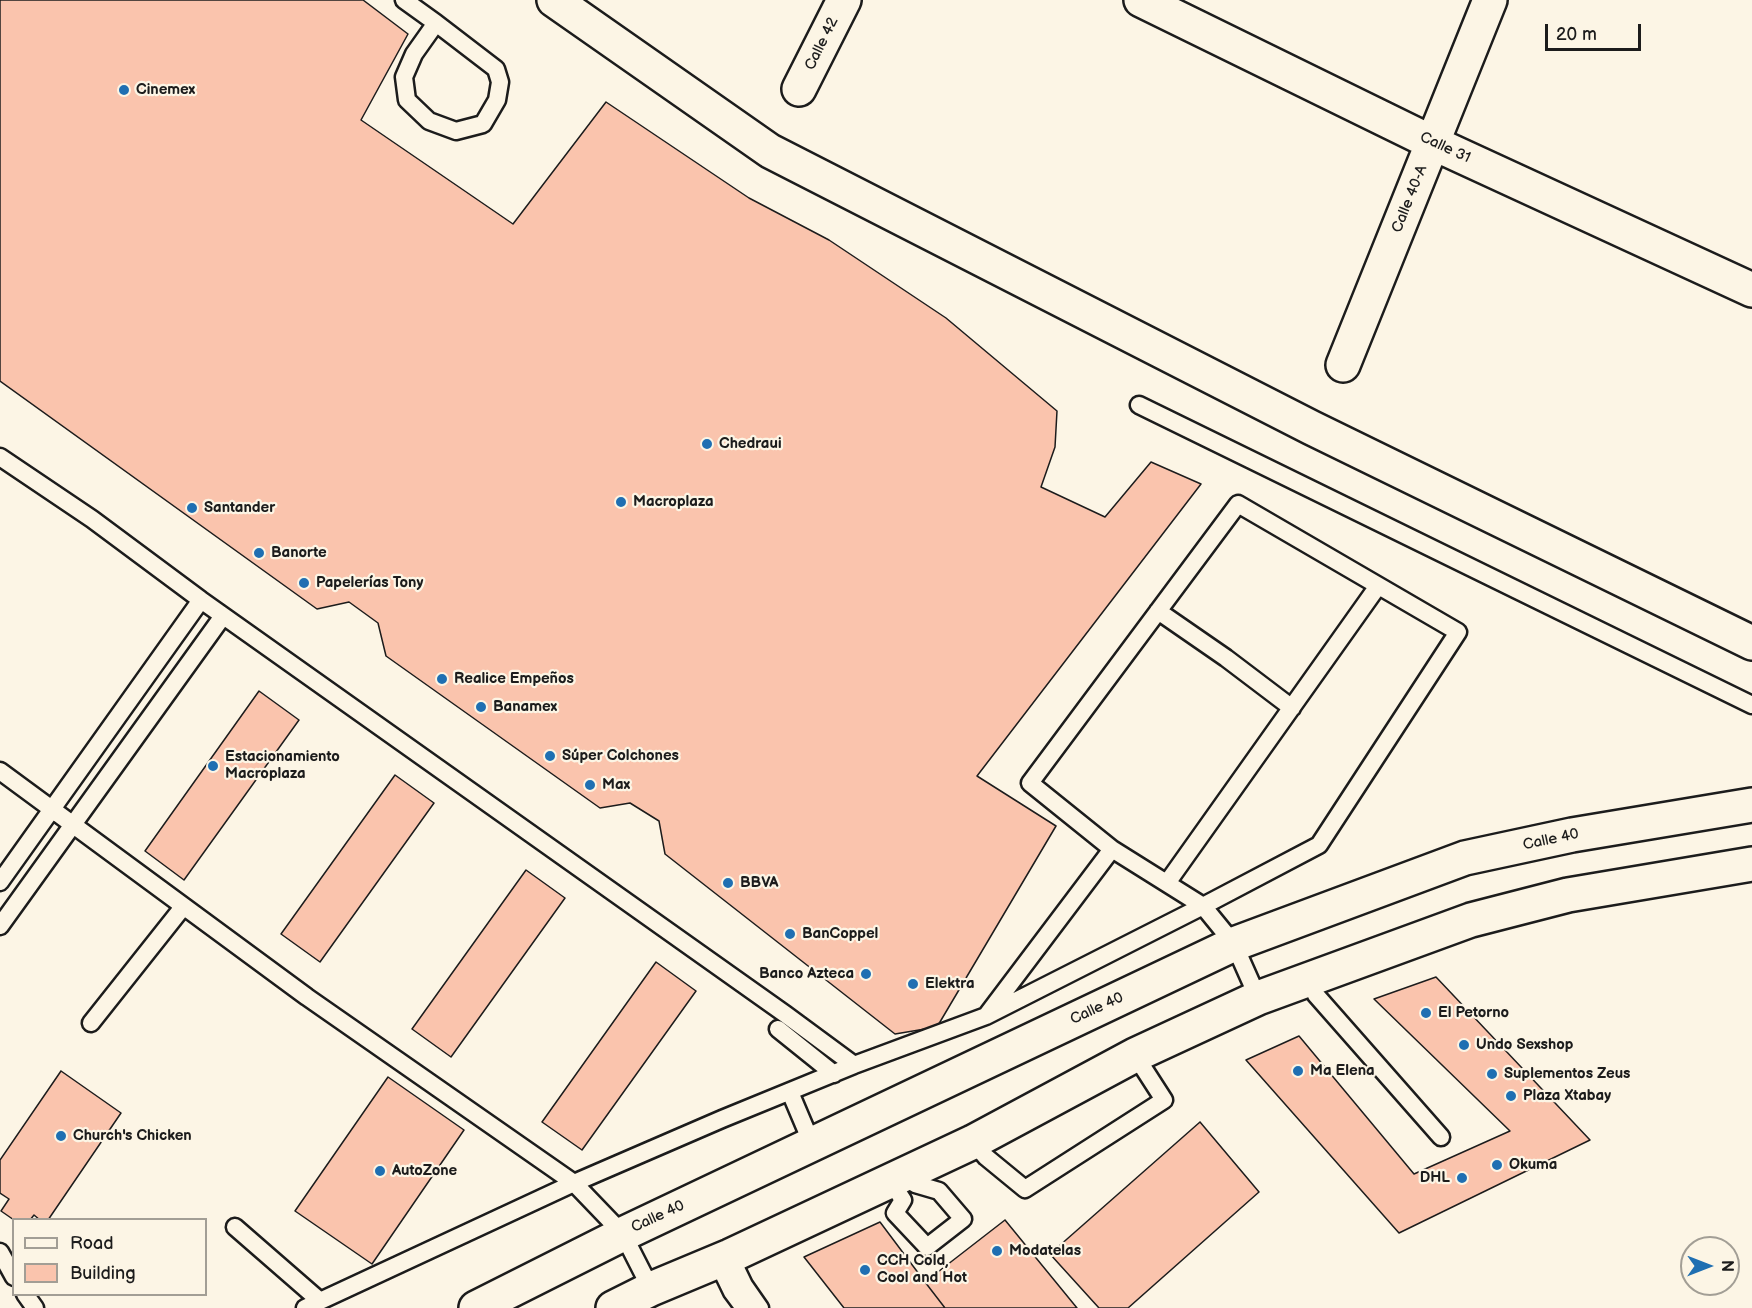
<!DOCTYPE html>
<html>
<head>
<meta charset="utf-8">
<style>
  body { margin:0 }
  #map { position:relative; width:1752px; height:1308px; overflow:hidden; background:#fcf5e5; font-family:"Balsamiq Sans",sans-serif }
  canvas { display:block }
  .legend { position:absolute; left:12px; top:1218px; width:195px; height:78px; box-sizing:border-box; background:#fcf5e5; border:2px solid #a29e95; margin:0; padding:8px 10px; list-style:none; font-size:18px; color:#1c1c1c }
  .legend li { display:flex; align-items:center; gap:12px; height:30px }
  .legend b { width:30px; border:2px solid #a29e95 }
  .north { position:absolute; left:1680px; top:1236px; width:60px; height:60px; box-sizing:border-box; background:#fcf5e5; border:2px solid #a29e95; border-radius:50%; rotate:90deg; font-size:16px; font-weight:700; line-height:24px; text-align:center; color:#1c1c1c }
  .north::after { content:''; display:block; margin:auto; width:21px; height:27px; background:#1f6fb2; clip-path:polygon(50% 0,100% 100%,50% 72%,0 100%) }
  .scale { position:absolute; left:1545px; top:24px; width:96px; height:27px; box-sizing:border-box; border:3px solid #1c1c1c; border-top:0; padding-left:8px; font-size:18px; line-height:21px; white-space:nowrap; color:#1c1c1c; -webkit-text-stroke:4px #fcf5e5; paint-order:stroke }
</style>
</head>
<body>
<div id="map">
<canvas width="1752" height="1308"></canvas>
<ul class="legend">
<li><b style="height:8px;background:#fcf5e5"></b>Road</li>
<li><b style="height:16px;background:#fac4ad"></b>Building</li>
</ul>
<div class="north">N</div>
<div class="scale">20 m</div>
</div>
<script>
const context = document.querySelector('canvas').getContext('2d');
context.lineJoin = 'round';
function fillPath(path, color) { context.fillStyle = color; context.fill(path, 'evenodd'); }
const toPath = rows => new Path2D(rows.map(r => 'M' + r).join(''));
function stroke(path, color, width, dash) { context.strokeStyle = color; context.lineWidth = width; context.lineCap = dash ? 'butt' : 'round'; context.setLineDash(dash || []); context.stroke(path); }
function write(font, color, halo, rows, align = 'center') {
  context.font = font + ' "Balsamiq Sans",sans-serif'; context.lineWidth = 4.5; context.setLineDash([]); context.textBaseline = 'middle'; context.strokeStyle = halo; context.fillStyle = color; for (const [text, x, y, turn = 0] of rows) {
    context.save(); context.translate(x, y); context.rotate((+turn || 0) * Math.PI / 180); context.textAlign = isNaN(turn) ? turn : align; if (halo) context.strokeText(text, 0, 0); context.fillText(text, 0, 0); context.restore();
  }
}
const building = toPath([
  [0,0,363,0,408,34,361,120,513,224,606,102,749,198,829,240,946,318,1057,411,1055,447,1041,487,1105,517,1151,462,1201,484,977,776,1056,826,937,1027,895,1034,665,854,659,821,630,803,600,808,386,656,378,623,349,602,317,609,0,381,0,0],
  [259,691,299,720,184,880,145,851,259,691],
  [395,775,434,803,320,962,281,934,395,775],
  [526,870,565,898,451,1057,412,1029,526,870],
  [656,962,696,991,582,1150,542,1122,656,962],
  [1436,977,1590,1140,1399,1233,1246,1060,1299,1036,1414,1174,1510,1131,1374,999,1436,977],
  [61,1071,121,1113,48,1220,40,1220,34,1215,30,1220,14,1220,1,1211,9,1199,0,1193,0,1160,61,1071],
  [388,1077,464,1130,372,1264,295,1211,388,1077],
  [1200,1122,1259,1192,1128,1308,1099,1308,1050,1254,1200,1122],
  [1005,1220,1077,1308,945,1308,925,1282,1005,1220],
  [880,1222,925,1282,945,1308,844,1308,804,1257,880,1222]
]);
const service = toPath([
  [404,0,436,23,496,69,500,82,497,100,483,124,456,131,429,121,407,100,404,77,414,54,436,23],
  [1139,405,1752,705],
  [0,457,92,519,201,600,785,1014,854,1065],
  [1158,611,1226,658,1292,708],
  [0,771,307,997,574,1183,623,1234,651,1289],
  [1112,849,1203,906,1234,944,1258,998],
  [0,882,201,600],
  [1167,883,1378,586],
  [0,926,223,616],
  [1309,981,1316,995,1441,1137],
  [91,1023,183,907],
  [778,1029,834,1074],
  [790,1092,812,1144],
  [973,1142,986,1157,1025,1189,1164,1100,1135,1055],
  [890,1180,903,1200,895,1213,927,1247,963,1219,939,1191,915,1184,908,1172],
  [235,1227,320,1301],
  [0,1252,14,1277],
  [730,1256,744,1285,760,1308],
  [717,1261,732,1292,744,1308],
  [25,1294,35,1308],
  [305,1308,574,1183,722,1119,854,1065,986,1016,1203,906,1319,845,1458,632,1238,504,1030,783,1112,849,986,1016]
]);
const minor = toPath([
  [554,0,770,151,1312,428,1752,643],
  [1141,0,1433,143,1752,290],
  [799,89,844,0],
  [1343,365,1490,0]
]);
const secondary = toPath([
  [476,1308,623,1234,1234,944,1465,858,1572,835,1752,805],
  [613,1308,651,1289,730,1256,973,1142,1135,1055,1258,998,1471,920,1568,895,1752,864]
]);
const markers = [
  [124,90,6,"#1f6fb2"],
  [707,444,6,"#1f6fb2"],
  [621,502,6,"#1f6fb2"],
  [192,508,6,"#1f6fb2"],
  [259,553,6,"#1f6fb2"],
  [304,583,6,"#1f6fb2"],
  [442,679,6,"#1f6fb2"],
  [481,707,6,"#1f6fb2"],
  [550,756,6,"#1f6fb2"],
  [213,766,6,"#1f6fb2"],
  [590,785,6,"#1f6fb2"],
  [728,883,6,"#1f6fb2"],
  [790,934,6,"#1f6fb2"],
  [866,974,6,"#1f6fb2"],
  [913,984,6,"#1f6fb2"],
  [1426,1013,6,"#1f6fb2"],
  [1464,1045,6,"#1f6fb2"],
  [1298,1071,6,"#1f6fb2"],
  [1492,1074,6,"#1f6fb2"],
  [1511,1096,6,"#1f6fb2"],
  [61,1136,6,"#1f6fb2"],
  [1497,1165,6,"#1f6fb2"],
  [380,1171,6,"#1f6fb2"],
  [1462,1178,6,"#1f6fb2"],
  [997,1251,6,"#1f6fb2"],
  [865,1270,6,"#1f6fb2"]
];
const streetNames = [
  ["Calle 42",822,44,-64],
  ["Calle 31",1445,148,25],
  ["Calle 40-A",1410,199,-68],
  ["Calle 40",1551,840,-12],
  ["Calle 40",1097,1009,-25],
  ["Calle 40",658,1217,-25]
];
const poiNames = [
  ["Cinemex",136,90],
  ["Chedraui",719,444],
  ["Macroplaza",633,502],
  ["Santander",204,508],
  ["Banorte",271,553],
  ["Papelerías Tony",316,583],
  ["Realice Empeños",454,679],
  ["Banamex",493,707],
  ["Súper Colchones",562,756],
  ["Estacionamiento",225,757],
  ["Macroplaza",225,774],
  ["Max",602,785],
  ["BBVA",740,883],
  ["BanCoppel",802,934],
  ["Banco Azteca",854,974,"right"],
  ["Elektra",925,984],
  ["El Petorno",1438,1013],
  ["Undo Sexshop",1476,1045],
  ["Ma Elena",1310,1071],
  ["Suplementos Zeus",1504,1074],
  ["Plaza Xtabay",1523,1096],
  ["Church's Chicken",73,1136],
  ["Okuma",1509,1165],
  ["AutoZone",392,1171],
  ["DHL",1450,1178,"right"],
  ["Modatelas",1009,1251],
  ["CCH Cold,",877,1261],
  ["Cool and Hot",877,1278]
];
fillPath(building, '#fac4ad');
stroke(building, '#1c1c1c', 1.5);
stroke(service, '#1c1c1c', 21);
stroke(minor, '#1c1c1c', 38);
stroke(secondary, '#1c1c1c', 38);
stroke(service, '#fcf5e5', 16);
stroke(minor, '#fcf5e5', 33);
stroke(secondary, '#fcf5e5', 33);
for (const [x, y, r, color] of markers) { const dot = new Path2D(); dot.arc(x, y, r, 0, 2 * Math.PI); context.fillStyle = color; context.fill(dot); stroke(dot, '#fcf5e5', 2); }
write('15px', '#1c1c1c', '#fcf5e5', streetNames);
write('bold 15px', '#1c1c1c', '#fcf5e5', poiNames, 'left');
</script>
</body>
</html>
